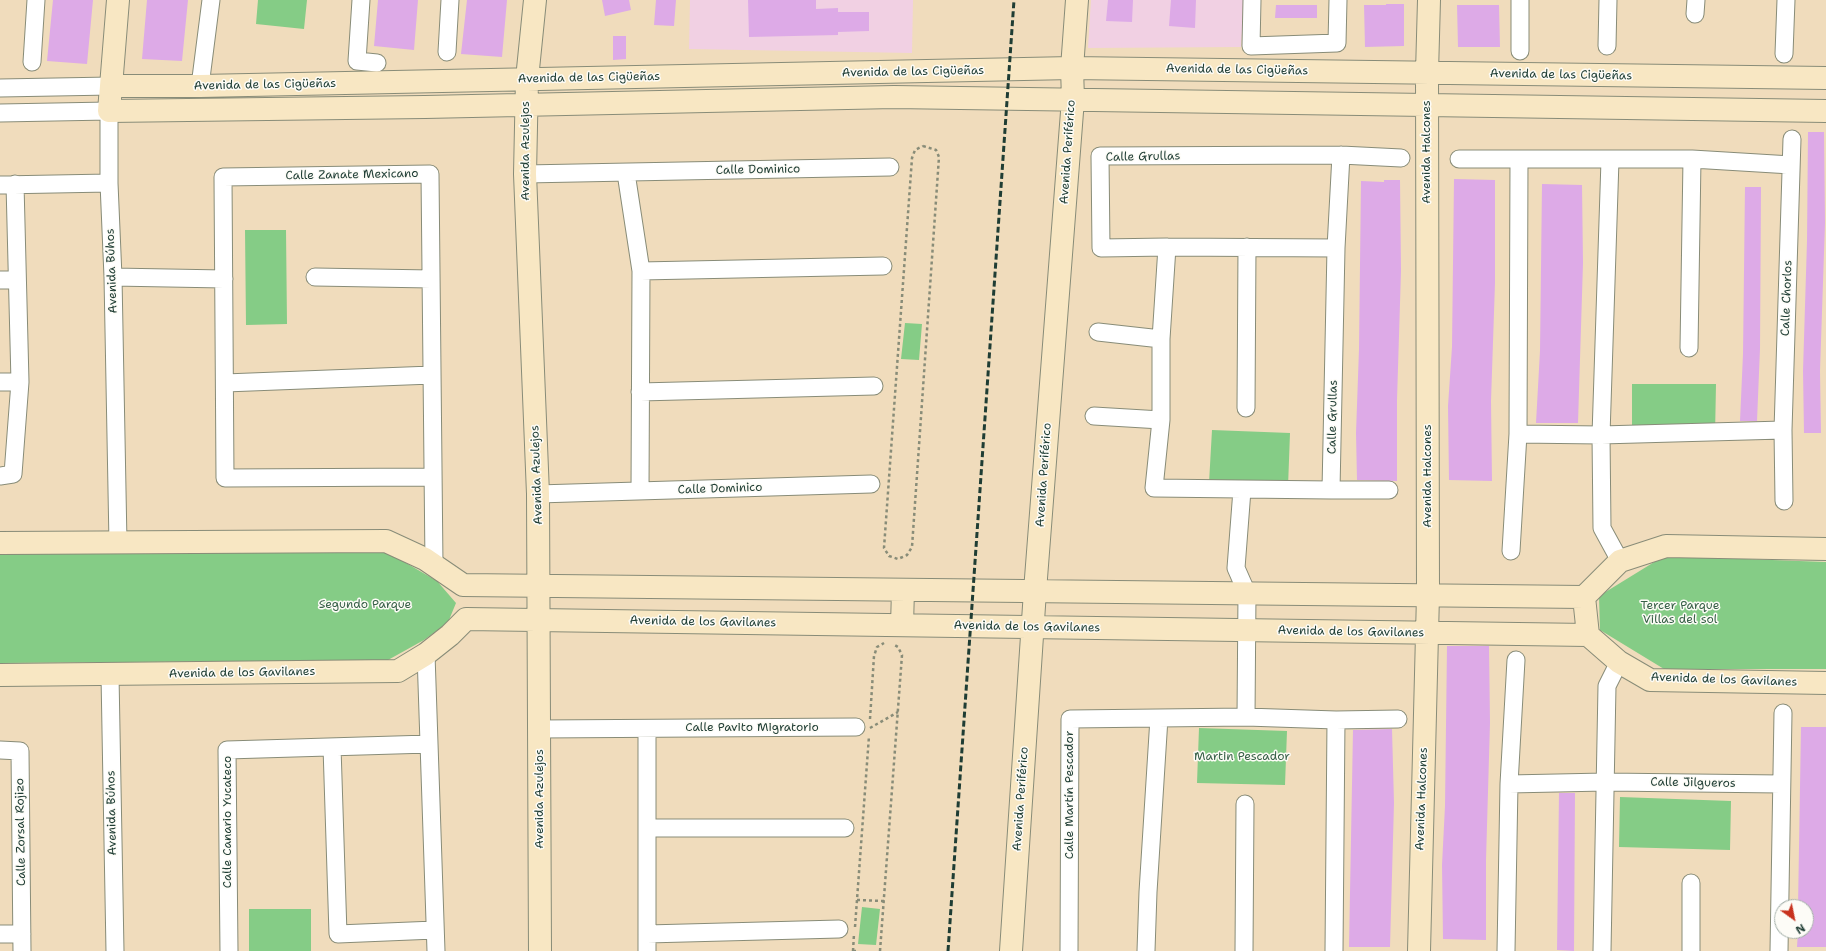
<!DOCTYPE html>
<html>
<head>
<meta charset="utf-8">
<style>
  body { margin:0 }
  #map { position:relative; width:1826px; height:951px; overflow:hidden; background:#f0dcbc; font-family:"Shantell Sans",sans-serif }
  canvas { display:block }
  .north { position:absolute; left:1774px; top:899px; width:40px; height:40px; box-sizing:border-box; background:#fdfcf7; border:1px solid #a4b0a9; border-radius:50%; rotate:147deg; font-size:11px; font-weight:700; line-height:16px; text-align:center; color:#1f3d34 }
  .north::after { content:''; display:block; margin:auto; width:14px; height:18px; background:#c8321e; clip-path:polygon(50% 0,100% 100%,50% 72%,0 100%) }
</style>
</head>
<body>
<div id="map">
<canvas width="1826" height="951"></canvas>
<div class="north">N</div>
</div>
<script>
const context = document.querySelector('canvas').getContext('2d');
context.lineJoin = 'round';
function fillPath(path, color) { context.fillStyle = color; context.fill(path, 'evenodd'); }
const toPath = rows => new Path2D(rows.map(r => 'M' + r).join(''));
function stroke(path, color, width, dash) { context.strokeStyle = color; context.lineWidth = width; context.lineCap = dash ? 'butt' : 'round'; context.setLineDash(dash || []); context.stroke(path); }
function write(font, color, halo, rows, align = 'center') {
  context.font = font + ' "Shantell Sans",sans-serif'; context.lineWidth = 3; context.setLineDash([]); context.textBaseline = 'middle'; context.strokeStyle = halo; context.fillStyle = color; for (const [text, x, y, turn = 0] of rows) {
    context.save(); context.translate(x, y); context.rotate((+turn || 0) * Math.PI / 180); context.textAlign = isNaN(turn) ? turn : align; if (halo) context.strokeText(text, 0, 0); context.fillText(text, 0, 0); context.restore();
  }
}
const built = toPath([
  [690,0,913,0,912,53,689,49],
  [1091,0,1244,0,1241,47,1088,48]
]);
const green = toPath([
  [258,0,307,0,304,29,256,24],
  [245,230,286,230,287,324,246,325],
  [905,323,922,324,919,360,901,359],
  [1632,384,1716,384,1715,436,1632,436],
  [1212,430,1290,433,1288,487,1209,483],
  [382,549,437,581,456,603,449,620,442,627,424,640,388,660,0,663,0,554],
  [1664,556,1826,562,1826,669,1664,669,1600,630,1599,596],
  [1199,728,1287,731,1285,785,1197,783],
  [1620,797,1731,801,1730,850,1619,847],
  [862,907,880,909,876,945,858,944],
  [249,909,311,909,311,951,249,951]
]);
const building = toPath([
  [53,0,93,0,87,64,47,61],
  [147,0,188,0,182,61,142,59],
  [378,0,418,0,414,50,374,46],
  [467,0,507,0,502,57,461,54],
  [602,0,629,0,631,10,605,16],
  [656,0,676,0,674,26,654,25],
  [748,0,816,0,816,9,838,8,838,12,869,12,869,31,838,32,838,35,749,37],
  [1108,0,1133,0,1132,22,1106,21],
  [1171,0,1196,0,1195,28,1169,26],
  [1386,4,1404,4,1404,46,1365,47,1364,5,1386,5],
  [1276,5,1317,5,1317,18,1275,18],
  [1457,5,1499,5,1500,47,1458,47],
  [613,36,626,36,626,59,613,60],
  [1808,132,1824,132,1825,223,1820,371,1821,433,1804,433,1803,371,1807,241],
  [1454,179,1495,180,1495,283,1491,401,1492,481,1449,480,1448,406,1452,347],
  [1384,180,1400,180,1401,271,1397,400,1397,481,1357,480,1356,433,1359,349,1361,181,1384,182],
  [1542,184,1582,185,1583,263,1578,423,1536,423,1540,351],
  [1745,187,1761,187,1760,349,1757,421,1740,421,1743,354],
  [1447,646,1489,646,1490,723,1486,860,1486,940,1443,939,1442,865,1445,806],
  [1801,727,1826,727,1826,947,1797,947,1798,931,1806,931,1806,907,1798,907],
  [1392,729,1394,803,1390,947,1349,947,1353,730],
  [1559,793,1575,793,1574,951,1557,950]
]);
const path = toPath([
  [923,146,936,150,939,157,912,547,907,555,898,559,889,556,884,548,912,158,915,150,923,146],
  [870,719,874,656,877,647,884,643],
  [870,728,898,712],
  [857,900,884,901],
  [855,927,869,736],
  [853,951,854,934],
  [853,951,859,951],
  [880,951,902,655,898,647,893,644]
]);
const street = toPath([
  [361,0,357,61,377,63],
  [1252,0,1251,46,1337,43,1338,0],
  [1695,14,1696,0],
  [1607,46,1608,0],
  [1520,51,1520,0],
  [447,52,450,0],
  [1784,54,1786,0],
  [32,62,36,0],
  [200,86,211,0],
  [0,88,111,86],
  [0,113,109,111,109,183,113,277,118,543],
  [1341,155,1336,248,1331,490,1154,488,1161,420,1161,339,1167,247,1101,248,1100,156,1341,155],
  [1341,155,1401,158],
  [1459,159,1692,159,1791,165],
  [1610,160,1601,435,1602,528,1620,561],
  [626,173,641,271,640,491],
  [525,174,890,167],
  [0,185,109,183],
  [1167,247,1336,248],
  [641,271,883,266],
  [113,277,224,279],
  [315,277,431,279],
  [0,280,17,280],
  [1098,332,1161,339],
  [1689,348,1692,159],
  [0,382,20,382],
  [225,383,432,375],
  [640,392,874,386],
  [1246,408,1247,247],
  [1094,416,1161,420],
  [1518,434,1601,435,1783,430],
  [0,476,13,474,20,382,15,184],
  [433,477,225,478,223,177,430,174,434,565],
  [1242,490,1236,568,1247,593,1246,717],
  [1331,490,1389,490],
  [538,494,871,484],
  [1784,501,1783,430,1792,139],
  [1511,551,1518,434,1519,160],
  [426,654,436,951],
  [110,675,115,951],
  [1336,720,1398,719],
  [539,729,856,727],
  [647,729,647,951],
  [332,747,338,934,435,930],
  [0,750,20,751,22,951],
  [1509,784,1605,782,1781,784],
  [647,828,845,828],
  [1691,883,1691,951],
  [0,934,22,934],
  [647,934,839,929],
  [229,951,227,750,429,744],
  [1069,951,1070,719,1246,717,1336,720,1334,951],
  [1146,951,1148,892,1159,718],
  [1244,951,1245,804],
  [1506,951,1509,784,1516,660],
  [1602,951,1607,686,1619,662],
  [1779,951,1783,713]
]);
const secondary = toPath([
  [118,0,109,111,425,107,894,97,1826,111],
  [535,0,527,79,525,174,538,494,540,951],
  [111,86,200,86,1072,68,1826,78],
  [0,543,386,541,425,559,463,585,1584,597,1620,561,1666,546,1826,549],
  [1584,597,1588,635],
  [902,625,903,590],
  [0,675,398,671,426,654,450,635,466,619,1588,635,1619,662,1650,680,1826,683],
  [1011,951,1035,591,1073,99,1072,68,1077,0],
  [1419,951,1428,595,1427,73,1429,0]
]);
const rail = toPath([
  [948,951,1014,0]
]);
const streetNames = [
  ["Avenida de las Cigüeñas",1237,70,1],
  ["Avenida de las Cigüeñas",913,72,-1],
  ["Avenida de las Cigüeñas",1561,75,1],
  ["Avenida de las Cigüeñas",589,78,-1],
  ["Avenida de las Cigüeñas",265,85,-1],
  ["Avenida Azulejos",526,151,-90],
  ["Avenida Periférico",1068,152,-86],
  ["Avenida Halcones",1427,152,-90],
  ["Calle Grullas",1143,157,-1],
  ["Calle Dominico",758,170,-1],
  ["Calle Zanate Mexicano",352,175,-1],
  ["Avenida Búhos",112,271,-92],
  ["Calle Chorlos",1787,298,-88],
  ["Calle Grullas",1333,417,-89],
  ["Avenida Azulejos",537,475,-92],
  ["Avenida Periférico",1044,475,-86],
  ["Avenida Halcones",1428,476,-90],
  ["Calle Dominico",720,489,-2],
  ["Avenida de los Gavilanes",703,622,1],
  ["Avenida de los Gavilanes",1027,627,1],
  ["Avenida de los Gavilanes",1351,632,1],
  ["Avenida de los Gavilanes",242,673,-1],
  ["Avenida de los Gavilanes",1724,680,2],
  ["Calle Pavito Migratorio",752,728],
  ["Calle Jilgueros",1693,783,1],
  ["Calle Martín Pescador",1070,795,-90],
  ["Avenida Azulejos",540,799,-90],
  ["Avenida Periférico",1021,799,-86],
  ["Avenida Halcones",1422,799,-88],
  ["Avenida Búhos",112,813,-91],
  ["Calle Canario Yucateco",228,822,-90],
  ["Calle Zorsal Rojizo",21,832,-91]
];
const parkNames = [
  ["Segundo Parque",365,605],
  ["Tercer Parque",1680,606],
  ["Villas del sol",1680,620],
  ["Martin Pescador",1242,757]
];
fillPath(built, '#f1d0e3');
fillPath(green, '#85cc86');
fillPath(building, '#ddaae7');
stroke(street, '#888c78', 19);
stroke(secondary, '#888c78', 24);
stroke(path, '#888c78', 2.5, [3, 3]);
stroke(street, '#fff', 17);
stroke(secondary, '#f8e7c3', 22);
stroke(rail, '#1f3d34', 3, [6, 3]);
write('12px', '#1f3d34', '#fdfcf7', streetNames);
write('12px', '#386148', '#fdfcf7', parkNames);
</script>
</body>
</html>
